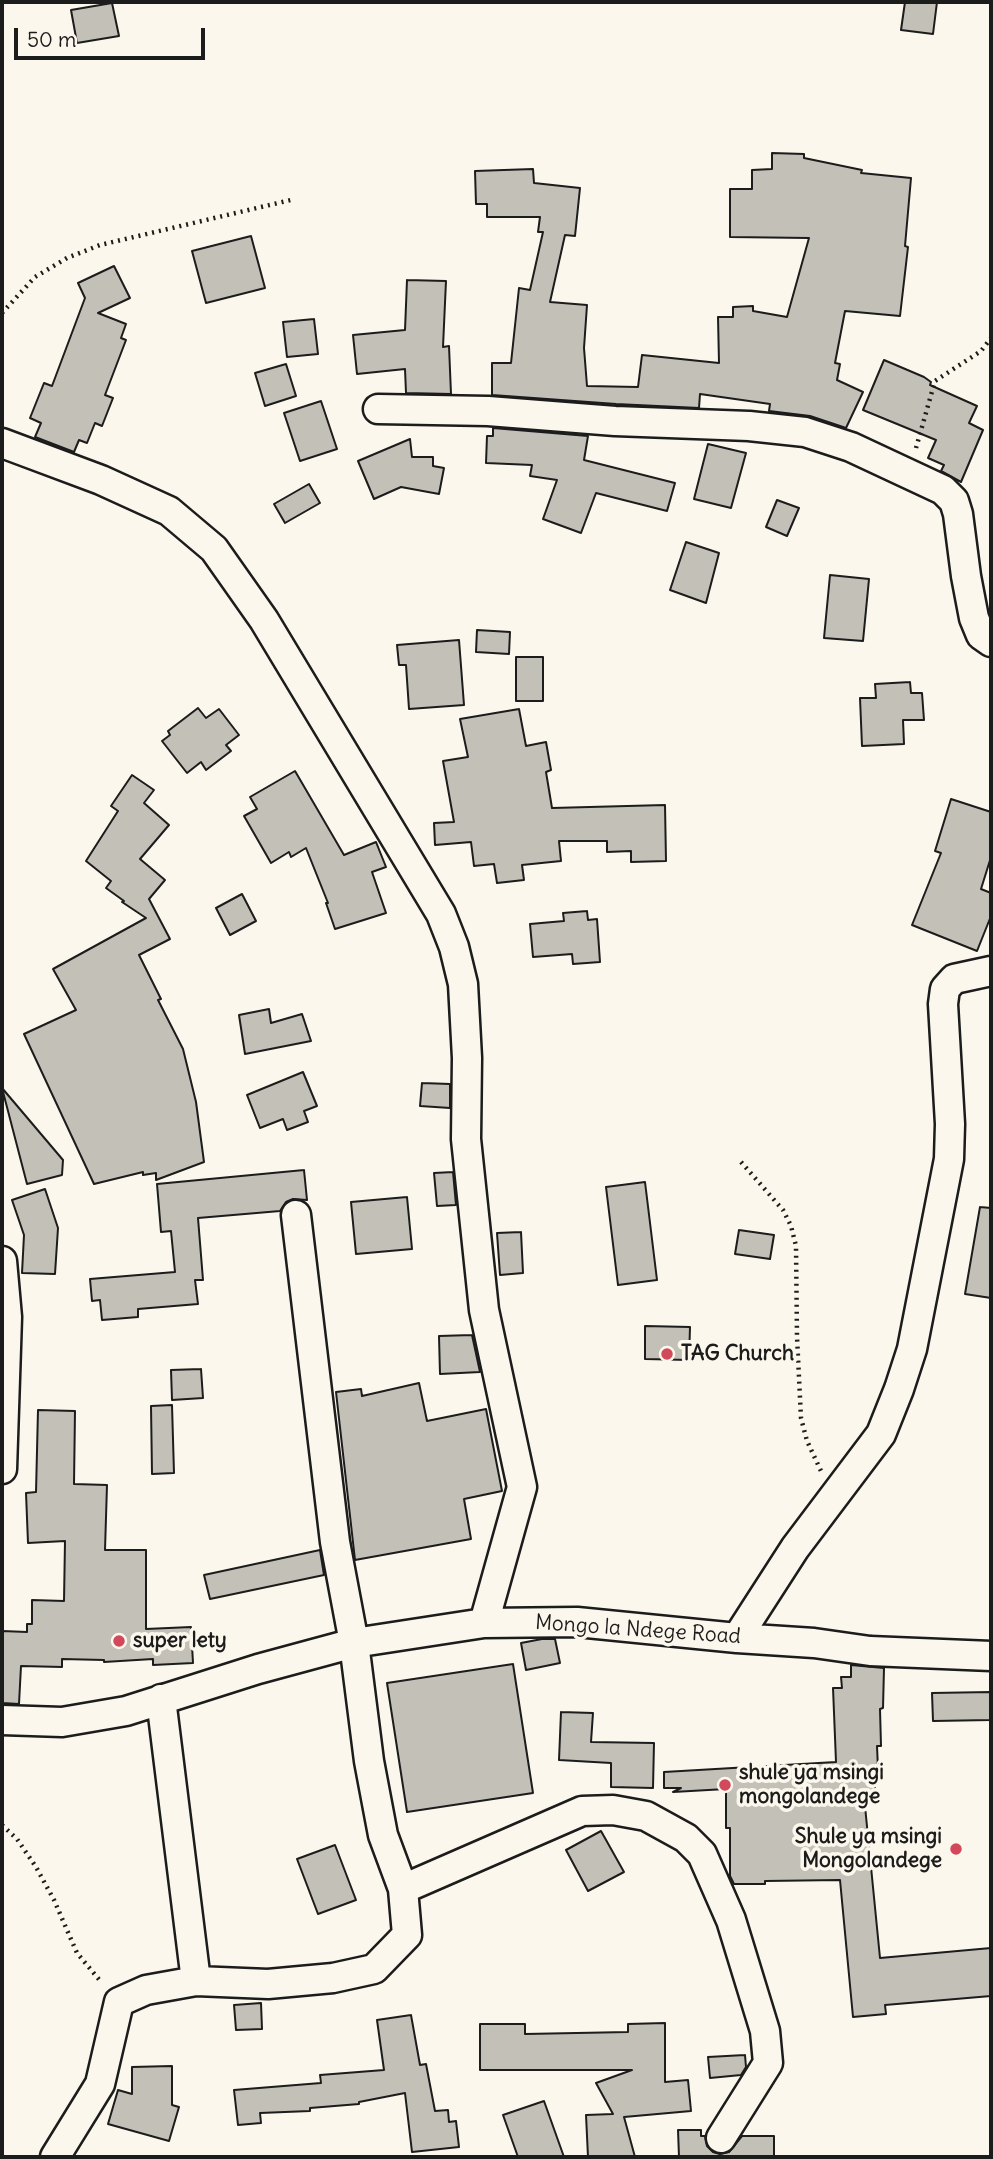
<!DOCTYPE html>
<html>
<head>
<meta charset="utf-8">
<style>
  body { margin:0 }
  #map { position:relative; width:993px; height:2159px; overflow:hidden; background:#fbf7ec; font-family:Delius,sans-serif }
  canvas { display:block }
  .frame { position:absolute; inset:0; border:4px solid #1c1c1c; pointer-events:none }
  .scale { position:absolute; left:14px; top:28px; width:191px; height:32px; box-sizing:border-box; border:4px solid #1c1c1c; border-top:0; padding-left:9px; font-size:21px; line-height:24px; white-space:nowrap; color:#1c1c1c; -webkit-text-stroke:5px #fbf7ec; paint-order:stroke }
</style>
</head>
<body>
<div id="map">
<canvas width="993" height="2159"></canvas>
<div class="frame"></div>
<div class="scale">50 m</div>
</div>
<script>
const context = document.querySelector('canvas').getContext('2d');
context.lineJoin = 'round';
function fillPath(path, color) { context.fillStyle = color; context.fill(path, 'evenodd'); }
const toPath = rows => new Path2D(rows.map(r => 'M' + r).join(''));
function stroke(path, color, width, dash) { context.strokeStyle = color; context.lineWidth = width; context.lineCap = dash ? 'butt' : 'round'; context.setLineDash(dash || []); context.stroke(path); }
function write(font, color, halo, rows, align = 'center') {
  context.font = font + ' Delius,sans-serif'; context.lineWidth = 7; context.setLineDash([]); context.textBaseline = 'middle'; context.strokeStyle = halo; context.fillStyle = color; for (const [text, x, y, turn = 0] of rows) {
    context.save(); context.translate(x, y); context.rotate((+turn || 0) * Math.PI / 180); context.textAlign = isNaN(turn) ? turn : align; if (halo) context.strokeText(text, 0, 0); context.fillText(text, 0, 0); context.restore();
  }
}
const building = toPath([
  [905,2,937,2,933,34,901,30,905,2],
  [112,3,119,36,77,43,71,10,112,3],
  [772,153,804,154,804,158,862,170,861,173,911,178,905,246,908,247,900,316,845,311,835,363,840,364,837,380,863,392,846,428,810,416,769,411,770,404,700,394,699,408,616,404,492,395,492,363,511,363,519,288,530,290,543,232,538,232,540,217,487,217,487,204,476,204,475,171,533,169,534,183,580,188,575,236,565,235,550,302,587,305,584,348,587,386,638,387,642,355,719,363,718,317,733,317,733,307,753,306,753,311,787,317,809,238,730,237,730,189,752,189,752,170,772,169,772,153],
  [251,236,265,288,206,303,192,251,251,236],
  [114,266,130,298,98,313,126,324,121,338,126,340,105,395,113,398,102,426,95,423,87,443,79,440,74,452,35,437,41,423,30,418,44,383,52,386,85,298,78,283,114,266],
  [407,280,446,281,443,347,449,346,451,394,406,393,405,369,357,374,353,335,405,330,407,280],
  [314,319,318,354,287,357,283,322,314,319],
  [884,360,924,377,931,382,930,385,977,406,969,423,983,430,961,482,941,471,944,465,928,458,936,440,863,410,884,360],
  [286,364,296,396,265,406,255,373,286,364],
  [321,401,337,449,300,461,284,413,321,401],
  [493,428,588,436,584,460,675,483,667,511,596,493,581,533,543,519,557,480,530,476,532,465,486,463,487,436,493,436,493,428],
  [410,439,412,457,433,457,433,466,444,468,439,494,401,487,374,499,358,461,410,439],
  [708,444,746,453,731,508,694,499,708,444],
  [309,484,320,503,285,523,274,504,309,484],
  [777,500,799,508,787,536,766,527,777,500],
  [686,542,719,553,706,603,670,590,686,542],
  [830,575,869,579,863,641,824,638,830,575],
  [477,630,510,632,509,654,476,652,477,630],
  [459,640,464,705,409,709,406,665,399,665,397,645,459,640],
  [516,657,543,657,543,701,516,701,516,657],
  [910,682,911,693,922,693,924,720,903,720,904,744,862,746,860,698,876,698,875,684,910,682],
  [198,708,206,718,219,709,239,735,226,745,231,751,206,770,201,762,187,773,162,741,170,735,168,731,198,708],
  [519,709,526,746,546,742,551,770,546,772,552,808,665,805,666,861,631,862,631,851,607,852,607,841,559,841,561,861,522,865,524,880,497,883,494,864,474,866,471,842,435,845,434,823,454,822,443,761,468,757,460,719,519,709],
  [295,771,344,855,376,842,386,867,372,872,386,913,335,929,326,903,328,903,306,848,291,857,289,852,271,863,244,816,257,809,250,797,295,771],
  [132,775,154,790,144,803,169,825,140,859,165,880,149,899,170,939,139,955,161,999,158,1000,183,1049,196,1102,204,1162,156,1180,156,1173,143,1175,143,1172,94,1184,24,1034,76,1010,53,969,146,918,122,902,124,901,106,888,111,881,86,861,118,811,111,806,132,775],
  [951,799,991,812,991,857,981,889,991,893,991,916,977,951,912,925,941,853,935,851,951,799],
  [242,894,256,921,230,935,216,908,242,894],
  [587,911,588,920,597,919,600,962,573,964,572,954,533,957,530,924,564,921,563,913,587,911],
  [269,1009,271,1023,302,1014,311,1041,245,1054,239,1015,269,1009],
  [303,1072,317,1106,304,1111,308,1122,287,1130,283,1119,260,1128,247,1095,303,1072],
  [422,1083,450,1084,450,1108,420,1106,422,1083],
  [2,1088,63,1160,62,1175,27,1184,2,1088],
  [304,1170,307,1200,293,1199,286,1202,280,1211,198,1218,203,1280,195,1280,198,1304,138,1309,138,1317,102,1320,100,1300,92,1301,90,1279,175,1272,171,1231,161,1232,157,1184,304,1170],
  [453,1172,456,1205,437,1206,434,1173,453,1172],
  [645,1182,657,1280,618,1285,606,1187,645,1182],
  [45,1189,58,1228,55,1274,22,1273,24,1235,12,1200,45,1189],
  [407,1197,412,1249,356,1254,351,1202,407,1197],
  [980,1207,991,1208,991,1298,965,1294,980,1207],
  [739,1230,774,1235,770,1259,735,1254,739,1230],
  [521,1232,523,1273,500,1275,497,1233,521,1232],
  [645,1326,690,1327,689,1360,645,1359,645,1326],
  [472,1335,480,1372,440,1374,439,1336,472,1335],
  [201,1369,203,1398,172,1400,171,1370,201,1369],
  [419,1383,427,1421,486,1409,502,1491,464,1499,471,1539,355,1560,336,1392,361,1389,362,1396,419,1383],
  [172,1405,174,1473,152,1474,151,1406,172,1405],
  [38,1410,75,1411,74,1484,107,1485,105,1550,146,1550,146,1629,191,1627,193,1663,153,1665,153,1659,104,1662,104,1660,62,1659,62,1667,21,1666,19,1704,2,1703,2,1631,27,1632,27,1624,32,1624,32,1600,64,1601,65,1541,28,1543,26,1493,36,1492,38,1410],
  [320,1550,324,1575,210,1599,204,1575,320,1550],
  [542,1639,555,1639,560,1663,526,1670,521,1643,542,1639],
  [513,1664,533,1793,407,1812,387,1683,513,1664],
  [851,1665,884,1668,883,1708,880,1709,881,1746,877,1746,878,1769,875,1769,875,1796,864,1796,880,1958,991,1948,991,1996,885,2005,886,2014,853,2017,840,1880,765,1881,765,1884,734,1884,730,1876,730,1828,726,1828,726,1789,673,1792,681,1788,664,1788,664,1772,836,1762,833,1688,842,1688,841,1677,851,1677,851,1665],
  [991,1692,991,1720,933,1721,932,1693,991,1692],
  [561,1712,593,1713,591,1742,654,1743,653,1788,611,1787,611,1763,559,1760,561,1712],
  [601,1831,624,1872,588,1891,566,1850,601,1831],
  [335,1845,356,1900,318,1914,297,1859,335,1845],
  [261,2003,262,2029,236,2030,234,2005,261,2003],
  [411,2015,420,2065,426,2064,435,2111,448,2110,449,2122,456,2121,459,2147,412,2152,405,2093,359,2102,359,2104,310,2108,310,2111,260,2113,261,2123,238,2125,234,2090,321,2083,320,2075,384,2070,377,2020,411,2015],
  [665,2023,665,2082,688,2080,691,2111,624,2117,635,2157,588,2157,586,2115,613,2114,596,2083,632,2070,480,2070,480,2024,525,2024,525,2034,628,2032,628,2024,665,2023],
  [745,2055,746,2067,741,2075,710,2078,708,2057,745,2055],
  [172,2066,172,2105,179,2107,169,2141,108,2124,118,2090,132,2094,132,2067,172,2066],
  [544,2101,564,2157,518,2157,503,2115,544,2101],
  [678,2130,701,2130,701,2136,705,2136,707,2146,713,2152,720,2154,729,2152,742,2136,774,2136,774,2157,679,2157,678,2130]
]);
const path = toPath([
  [2,313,35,277,67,258,100,245,295,199],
  [916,448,935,381,981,351,991,338],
  [741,1162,783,1210,791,1226,796,1246,797,1337,801,1418,807,1441,821,1471],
  [2,1825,17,1839,36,1867,54,1900,77,1953,102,1983]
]);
const minor = toPath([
  [378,409,488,411,615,421,749,426,805,432,851,447,943,490,954,501,958,514,966,576,974,618,981,635,991,642],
  [2,443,101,480,169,511,214,549,264,620,441,914,454,947,463,984,467,1058,466,1139,484,1310,522,1487,484,1623],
  [2,1261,7,1317,2,1469],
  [737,1638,795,1548,881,1434,899,1389,912,1349,949,1159,950,1124,943,1004,945,989,954,979,991,971],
  [161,1699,196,1981],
  [2,1720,62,1722,126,1711,258,1669,354,1643,484,1623,577,1622,737,1638,814,1643,870,1651,991,1656],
  [403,1889,582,1811,613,1810,646,1816,686,1838,702,1854,731,1920,765,2031,768,2063,721,2138],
  [55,2157,100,2084,119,2002,146,1990,196,1981,268,1984,333,1978,374,1969,407,1935,403,1889,383,1835,369,1761,354,1643,335,1542,296,1215]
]);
const markers = [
  [667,1354,7,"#d1495b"],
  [119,1641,7,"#d1495b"],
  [725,1785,7,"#d1495b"],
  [956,1849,7,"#d1495b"]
];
const poiNames = [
  ["TAG Church",681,1354],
  ["super lety",133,1641],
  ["shule ya msingi",739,1773],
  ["mongolandege",739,1797],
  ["Shule ya msingi",942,1837,"right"],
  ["Mongolandege",942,1861,"right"]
];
const streetNames = [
  ["Mongo la Ndege Road",638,1630,4]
];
fillPath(building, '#c3c0b8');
stroke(building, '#1c1c1c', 2);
stroke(minor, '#1c1c1c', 33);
stroke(path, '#1c1c1c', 4.5, [2, 5]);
stroke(minor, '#fbf7ec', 28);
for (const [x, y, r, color] of markers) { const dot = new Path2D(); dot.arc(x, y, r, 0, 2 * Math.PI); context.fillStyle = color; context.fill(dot); stroke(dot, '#fbf7ec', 2.5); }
write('bold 21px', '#1c1c1c', '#fbf7ec', poiNames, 'left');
write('21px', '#1c1c1c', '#fbf7ec', streetNames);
</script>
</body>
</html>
